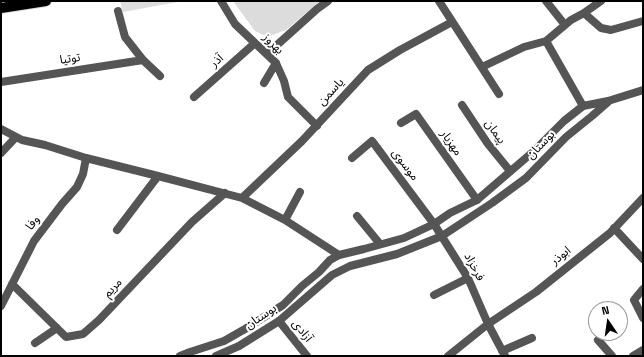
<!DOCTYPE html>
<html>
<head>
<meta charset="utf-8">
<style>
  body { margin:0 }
  #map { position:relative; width:644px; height:357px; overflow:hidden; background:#fff; font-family:"Space Grotesk",sans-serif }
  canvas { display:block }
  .frame { position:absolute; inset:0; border:2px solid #000; pointer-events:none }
  .north { position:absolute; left:588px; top:301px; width:40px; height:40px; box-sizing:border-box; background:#fff; border:1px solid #999; border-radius:50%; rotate:347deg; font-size:11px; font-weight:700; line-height:16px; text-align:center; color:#000 }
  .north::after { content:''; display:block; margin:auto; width:14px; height:18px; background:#000; clip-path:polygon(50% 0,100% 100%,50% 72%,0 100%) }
</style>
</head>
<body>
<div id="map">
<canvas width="644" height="357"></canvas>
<div class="frame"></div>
<div class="north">N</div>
</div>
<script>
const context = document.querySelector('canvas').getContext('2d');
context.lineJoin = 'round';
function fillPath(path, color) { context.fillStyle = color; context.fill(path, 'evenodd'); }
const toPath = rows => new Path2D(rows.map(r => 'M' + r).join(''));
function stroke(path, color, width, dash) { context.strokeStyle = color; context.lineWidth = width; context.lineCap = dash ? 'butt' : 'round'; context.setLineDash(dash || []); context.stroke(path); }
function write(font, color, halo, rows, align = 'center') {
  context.font = font + ' "Space Grotesk","Noto Sans Arabic",sans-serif'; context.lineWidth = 4; context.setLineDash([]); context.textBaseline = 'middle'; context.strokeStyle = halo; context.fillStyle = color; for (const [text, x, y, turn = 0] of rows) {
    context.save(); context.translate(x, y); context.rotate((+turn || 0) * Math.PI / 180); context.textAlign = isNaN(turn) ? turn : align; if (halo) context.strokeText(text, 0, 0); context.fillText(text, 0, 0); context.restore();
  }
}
const green = toPath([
  [120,1,183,1,123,12],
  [233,1,320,1,286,30,267,37,255,31]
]);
const minor = toPath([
  [221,1,235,24,276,63,284,81,288,97,317,126],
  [439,1,499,94],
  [546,1,565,25],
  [118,11,125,37,143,60,160,76],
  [584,13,601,28,611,30,643,21],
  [546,41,583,106],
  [267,54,317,9,328,1],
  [482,67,524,47,546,41,571,20,584,13,601,1],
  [1,82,143,60],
  [264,83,276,63],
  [194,97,255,43],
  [462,105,488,144,510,171],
  [401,123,416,114,477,200],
  [1,129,22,140,45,145,86,158,158,176,242,198,285,220,339,255],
  [1,153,16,137],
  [352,158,372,141,434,224,468,278,488,324,505,356],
  [242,198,302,141,368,70,400,50,452,22],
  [357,216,380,244],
  [285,220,300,192],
  [614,228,643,259],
  [117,230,158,176],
  [12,284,66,337,83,334,99,320,192,222,225,193],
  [643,289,634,300,643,318],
  [434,295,468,278],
  [1,306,34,241,62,204,77,187,83,174,86,158],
  [279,321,307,356],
  [598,340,612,356],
  [35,343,57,328],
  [502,351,532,338],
  [448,356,488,324,536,292,610,233,643,198],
  [633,356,643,350]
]);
const tertiary = toPath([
  [180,356,190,352,224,341,245,329,283,305,302,286,319,272,330,260,339,255,364,249,404,238,434,224,450,213,477,200,534,151,564,121,583,106,608,101,643,90],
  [216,356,239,346,279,321,332,275,350,266,397,254,442,236,492,203,526,178,566,137,592,116,608,102]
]);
const primary = toPath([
  [1,8,46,1]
]);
const streetNames = [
  ["بهروز",273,44,45],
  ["توتیا",70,59,-8],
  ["آذر",217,61,-42],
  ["یاسمن",331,92,-47],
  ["پیمان",495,132,54],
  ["مهزیار",451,143,55],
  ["بوستان",541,145,-46],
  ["موسوی",405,165,53],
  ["وفا",33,223,-53],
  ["ابوذر",561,256,-39],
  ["فرخزاد",474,267,61],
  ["مریم",113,288,-47],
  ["بوستان",261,317,-34],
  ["آزادی",302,331,52]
];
fillPath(green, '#dcdcdc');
stroke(primary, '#dbdbdb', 12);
stroke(minor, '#555', 8);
stroke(tertiary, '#555', 8);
stroke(primary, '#000', 10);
write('12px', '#000', '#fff', streetNames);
</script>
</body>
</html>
